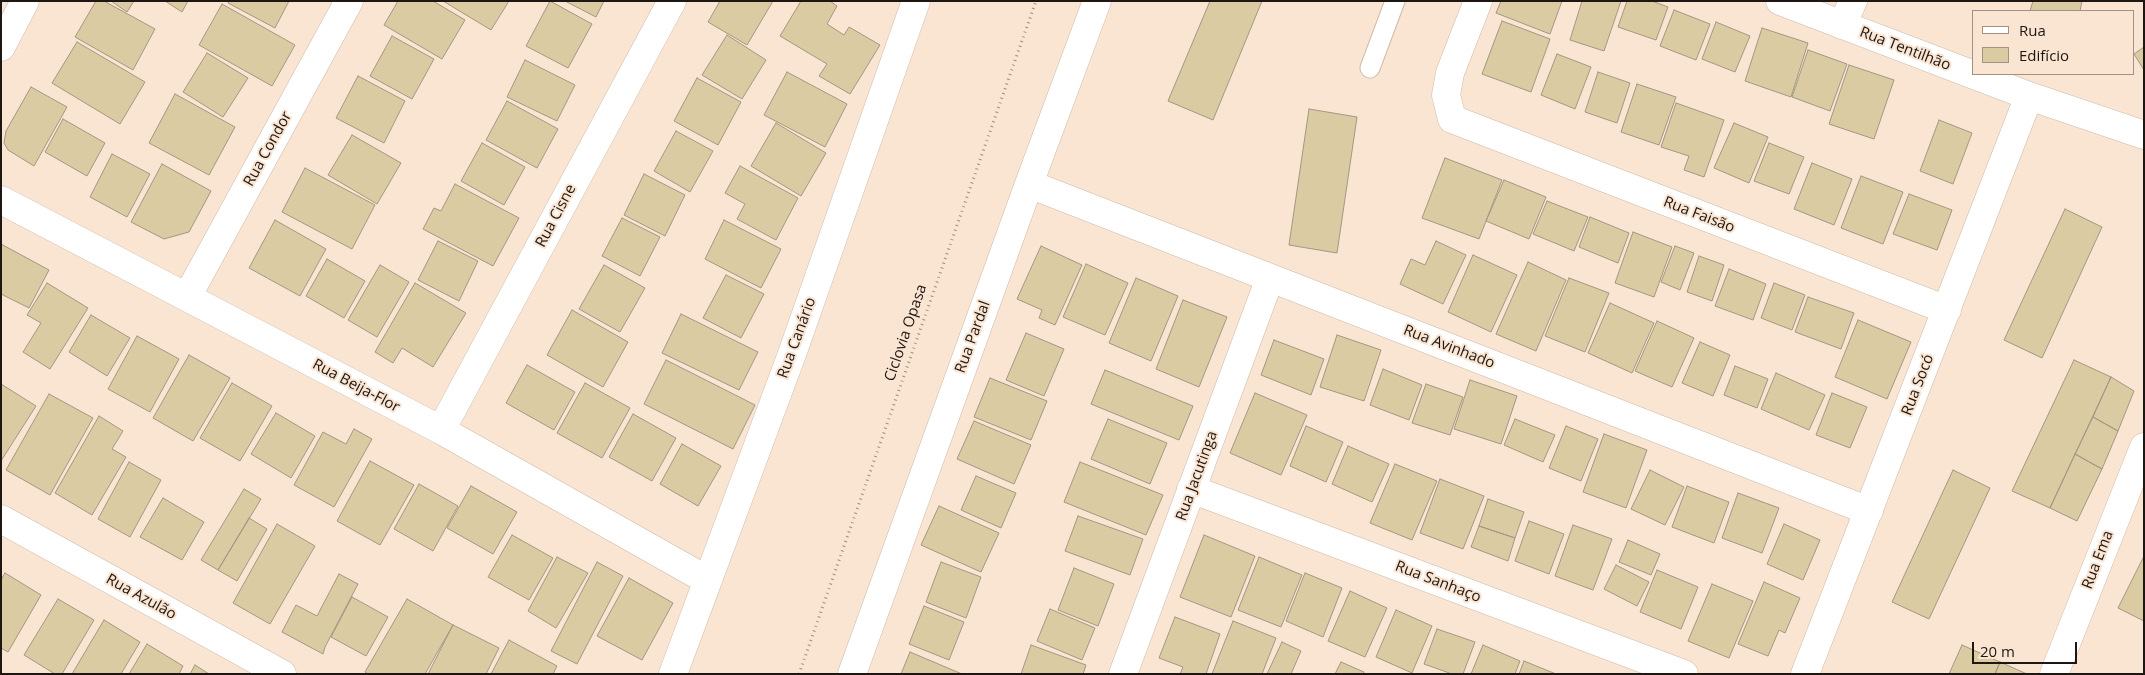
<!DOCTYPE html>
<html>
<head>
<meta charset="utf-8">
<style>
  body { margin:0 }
  #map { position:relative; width:2145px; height:675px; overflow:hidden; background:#fae4d2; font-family:"Open Sans",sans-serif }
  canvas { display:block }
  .frame { position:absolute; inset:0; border:2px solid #1e1610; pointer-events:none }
  .legend { position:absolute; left:1972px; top:10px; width:162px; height:65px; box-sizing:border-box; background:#fae4d2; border:1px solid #a29284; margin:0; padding:6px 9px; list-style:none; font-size:15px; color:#1e1610 }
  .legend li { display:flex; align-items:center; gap:10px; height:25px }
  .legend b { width:25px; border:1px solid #a29284 }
  .scale { position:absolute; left:1972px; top:642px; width:105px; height:22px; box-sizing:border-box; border:2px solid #1e1610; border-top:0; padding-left:6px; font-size:15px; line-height:18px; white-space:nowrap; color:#1e1610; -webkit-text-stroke:4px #fae4d2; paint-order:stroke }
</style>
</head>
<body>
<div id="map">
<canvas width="2145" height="675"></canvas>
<div class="frame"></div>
<ul class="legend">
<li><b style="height:6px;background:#fff"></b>Rua</li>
<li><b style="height:14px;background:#dacba3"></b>Edifício</li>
</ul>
<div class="scale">20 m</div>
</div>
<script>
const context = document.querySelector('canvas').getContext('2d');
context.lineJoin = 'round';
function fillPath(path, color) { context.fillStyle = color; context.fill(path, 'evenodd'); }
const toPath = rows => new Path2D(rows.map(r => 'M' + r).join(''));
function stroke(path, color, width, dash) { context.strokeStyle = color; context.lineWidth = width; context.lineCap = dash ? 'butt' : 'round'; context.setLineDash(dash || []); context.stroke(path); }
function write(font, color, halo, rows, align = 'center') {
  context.font = font + ' "Open Sans",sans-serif'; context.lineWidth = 4; context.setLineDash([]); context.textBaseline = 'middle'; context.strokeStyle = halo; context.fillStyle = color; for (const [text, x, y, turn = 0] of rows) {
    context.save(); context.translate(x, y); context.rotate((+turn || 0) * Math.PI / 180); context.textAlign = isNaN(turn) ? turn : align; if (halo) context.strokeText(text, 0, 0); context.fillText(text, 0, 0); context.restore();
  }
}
const building = toPath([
  [96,1,104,1,155,29,133,70,75,37,96,1],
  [111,1,134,1,127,12,111,1],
  [165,1,188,1,182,12,165,1],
  [229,1,289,1,275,28,228,3,229,1],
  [398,1,433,1,465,20,442,59,384,25,398,1],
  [443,1,509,1,491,30,443,1],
  [550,1,592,24,568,68,526,46,550,1],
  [565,1,604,1,596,17,565,1],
  [720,1,773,1,747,45,708,22,720,1],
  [801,1,830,1,837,6,827,24,844,35,849,27,880,45,850,94,819,76,827,64,780,36,801,1],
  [1210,1,1262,1,1213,120,1168,101,1210,1],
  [1501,1,1562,1,1550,34,1496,13,1501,1],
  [1582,1,1621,1,1604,51,1570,40,1582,1],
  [1627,1,1652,1,1668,7,1656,40,1618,27,1627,1],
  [2033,1,2082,1,2080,11,2030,11,2033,1],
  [222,4,295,45,272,86,199,45,222,4],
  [1674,10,1710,24,1696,60,1660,46,1674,10],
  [1502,21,1550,39,1531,92,1482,74,1502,21],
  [1716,22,1750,36,1735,72,1702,59,1716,22],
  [1762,28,1808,43,1791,97,1745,81,1762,28],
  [727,35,766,60,742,99,702,75,727,35],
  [392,36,434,59,412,99,370,76,392,36],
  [77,42,145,82,120,124,52,83,77,42],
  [2144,47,2144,70,2134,54,2144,47],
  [1808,50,1847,64,1830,111,1792,97,1808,50],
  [207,53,248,78,223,117,183,92,207,53],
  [1557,54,1591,67,1575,109,1541,95,1557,54],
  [525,60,575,85,557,121,507,97,525,60],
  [1849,65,1894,80,1874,139,1829,124,1849,65],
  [787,72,847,104,825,147,764,115,787,72],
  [1598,72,1630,83,1617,123,1585,112,1598,72],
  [358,76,405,101,384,143,336,118,358,76],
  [697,78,741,102,718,145,674,121,697,78],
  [1637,84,1676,97,1659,145,1621,132,1637,84],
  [31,87,67,107,34,166,8,150,4,143,6,131,31,87],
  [175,94,235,127,209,175,149,143,175,94],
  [507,101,558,129,537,168,486,140,507,101],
  [1676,103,1724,120,1704,177,1684,170,1689,156,1661,147,1676,103],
  [1309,109,1357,117,1337,253,1289,245,1309,109],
  [63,119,105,143,87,176,45,152,63,119],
  [1939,120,1972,133,1953,184,1920,171,1939,120],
  [776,123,826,153,801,196,751,166,776,123],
  [1734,123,1768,137,1749,183,1714,168,1734,123],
  [676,131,713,151,690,192,654,171,676,131],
  [352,135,401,163,377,204,328,175,352,135],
  [482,143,525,167,504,205,461,181,482,143],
  [1769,143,1804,157,1789,194,1754,181,1769,143],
  [112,154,150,174,127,217,90,197,112,154],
  [1445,158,1502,180,1479,239,1422,218,1445,158],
  [1812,163,1852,179,1834,225,1794,209,1812,163],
  [162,164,211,191,189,232,164,239,131,222,162,164],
  [740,166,798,198,776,240,737,219,745,204,725,193,740,166],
  [305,168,375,205,352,249,282,212,305,168],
  [644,174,685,195,665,236,624,215,644,174],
  [1861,176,1903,192,1883,244,1841,228,1861,176],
  [1504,180,1546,197,1529,239,1486,221,1504,180],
  [455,184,519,218,493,266,423,229,434,208,441,211,455,184],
  [1909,194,1952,210,1937,250,1893,234,1909,194],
  [1547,201,1588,217,1574,251,1533,234,1547,201],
  [2065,209,2102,227,2042,358,2004,340,2065,209],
  [1590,217,1629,233,1618,263,1579,247,1590,217],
  [622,218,660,237,640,276,602,256,622,218],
  [275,220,326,249,300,296,249,268,275,220],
  [724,220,781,249,761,288,705,259,724,220],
  [1633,232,1672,247,1654,297,1615,283,1633,232],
  [438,241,478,261,459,301,418,280,438,241],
  [1436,241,1466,255,1443,304,1400,284,1411,259,1425,265,1436,241],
  [1,244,49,270,29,308,1,294,1,244],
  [1041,246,1082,265,1055,325,1039,318,1042,310,1017,299,1041,246],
  [1675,246,1694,253,1680,290,1661,282,1675,246],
  [1473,255,1517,275,1491,332,1448,312,1473,255],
  [1699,256,1724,265,1712,301,1687,292,1699,256],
  [327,259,365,281,344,318,306,296,327,259],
  [1528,262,1566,280,1536,351,1496,334,1528,262],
  [1086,264,1128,283,1105,335,1063,317,1086,264],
  [380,265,409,282,377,337,348,320,380,265],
  [604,265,645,288,620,332,579,309,604,265],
  [1729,269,1766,284,1753,320,1715,306,1729,269],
  [726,275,764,294,741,338,703,318,726,275],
  [1136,278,1178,296,1151,361,1109,343,1136,278],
  [1569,278,1609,293,1585,352,1545,336,1569,278],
  [47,283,88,308,50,369,23,352,41,323,27,315,47,283],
  [415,283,466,313,433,367,402,348,393,363,375,352,415,283],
  [1774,283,1805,295,1792,330,1761,318,1774,283],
  [1808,297,1854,313,1841,349,1795,332,1808,297],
  [1183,300,1227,317,1199,387,1156,369,1183,300],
  [1610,303,1654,323,1632,373,1588,353,1610,303],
  [572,310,628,342,603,387,547,355,572,310],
  [681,314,758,352,739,390,662,353,681,314],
  [91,315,130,338,107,376,69,352,91,315],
  [1858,320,1911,342,1887,399,1835,377,1858,320],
  [1657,321,1694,338,1672,387,1635,371,1657,321],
  [1026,333,1064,349,1044,396,1006,380,1026,333],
  [1337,335,1381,350,1364,401,1320,387,1337,335],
  [137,336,179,359,150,412,108,389,137,336],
  [1274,340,1324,359,1311,395,1261,375,1274,340],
  [1700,342,1730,355,1713,396,1682,383,1700,342],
  [189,355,230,378,193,441,153,418,189,355],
  [666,360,755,405,733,449,644,404,666,360],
  [2074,360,2111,377,2050,508,2012,491,2074,360],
  [527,365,575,392,554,430,506,403,527,365],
  [1735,366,1768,379,1757,408,1724,395,1735,366],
  [1383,369,1422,385,1409,420,1370,405,1383,369],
  [1105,370,1193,406,1179,440,1091,404,1105,370],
  [1776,373,1825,395,1809,430,1761,409,1776,373],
  [2111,377,2134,391,2118,431,2093,417,2111,377],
  [990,378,1047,401,1031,440,974,417,990,378],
  [1470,380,1517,396,1501,444,1454,429,1470,380],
  [232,383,272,406,240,461,200,438,232,383],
  [585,383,630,408,602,458,557,433,585,383],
  [1,384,36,406,1,461,1,384],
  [1426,384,1463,397,1450,435,1412,423,1426,384],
  [1255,393,1307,415,1281,475,1230,453,1255,393],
  [1832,393,1867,407,1850,448,1816,435,1832,393],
  [49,394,93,418,50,495,6,470,49,394],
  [276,413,315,436,291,478,251,454,276,413],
  [633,414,676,438,652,481,609,457,633,414],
  [99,416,123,431,112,449,126,457,92,515,55,493,99,416],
  [2093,417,2118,431,2102,469,2075,454,2093,417],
  [1108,419,1167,443,1150,484,1091,459,1108,419],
  [1515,419,1555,435,1543,462,1504,445,1515,419],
  [974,421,1031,445,1014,484,957,459,974,421],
  [1306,426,1343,442,1326,482,1290,466,1306,426],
  [1566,426,1598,439,1581,481,1549,468,1566,426],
  [354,429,372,439,334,507,294,485,323,432,346,444,354,429],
  [1604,434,1647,450,1626,508,1583,492,1604,434],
  [682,444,721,466,698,506,660,484,682,444],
  [1348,446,1389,464,1372,502,1332,484,1348,446],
  [2075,454,2102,469,2077,521,2050,508,2075,454],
  [370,461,414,485,380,545,337,521,370,461],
  [129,462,161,480,130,537,98,519,129,462],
  [1080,462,1163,495,1146,535,1064,502,1080,462],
  [1395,464,1437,481,1412,540,1370,523,1395,464],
  [1650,470,1684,487,1665,525,1631,509,1650,470],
  [1953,470,1990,488,1929,619,1892,602,1953,470],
  [976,476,1016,493,1001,528,961,510,976,476],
  [1440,479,1484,496,1463,549,1420,533,1440,479],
  [419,484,458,506,433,551,394,529,419,484],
  [471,486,517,512,493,554,447,528,471,486],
  [1687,486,1729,502,1714,543,1672,527,1687,486],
  [244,489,261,499,218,570,201,560,244,489],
  [1738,493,1779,508,1762,553,1722,538,1738,493],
  [163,498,204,522,182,560,140,537,163,498],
  [1488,499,1524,512,1515,538,1479,526,1488,499],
  [939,506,999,533,981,572,921,545,939,506],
  [1078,516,1143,539,1130,575,1065,551,1078,516],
  [249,518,267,529,237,581,218,570,249,518],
  [1529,521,1564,534,1549,574,1515,561,1529,521],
  [277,524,315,546,270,624,233,603,277,524],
  [1784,524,1820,540,1803,580,1767,564,1784,524],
  [1573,525,1612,539,1593,590,1555,576,1573,525],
  [1479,526,1515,538,1508,561,1471,547,1479,526],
  [512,535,553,558,529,600,488,577,512,535],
  [1204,535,1255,556,1231,617,1180,597,1204,535],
  [1628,540,1660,554,1651,575,1619,562,1628,540],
  [2144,556,2144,621,2118,608,2144,556],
  [557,557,588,573,556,628,528,611,557,557],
  [1259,557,1302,575,1281,627,1238,610,1259,557],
  [597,562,623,576,577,664,551,651,597,562],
  [941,562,981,577,966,618,926,602,941,562],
  [1616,565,1649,582,1637,606,1604,589,1616,565],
  [1074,568,1114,584,1098,626,1058,610,1074,568],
  [1657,570,1698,587,1681,629,1640,612,1657,570],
  [5,573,41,595,8,652,1,648,1,580,5,573],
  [1305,573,1342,588,1323,637,1286,621,1305,573],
  [339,574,358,584,325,647,323,654,282,632,296,605,317,616,339,574],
  [629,578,673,603,642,660,597,636,629,578],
  [1764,582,1800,598,1785,633,1779,630,1768,656,1738,644,1764,582],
  [1712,584,1753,601,1729,658,1688,641,1712,584],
  [1350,591,1387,608,1365,657,1328,641,1350,591],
  [352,597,388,617,366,656,331,637,352,597],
  [58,599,94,620,62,674,55,674,24,655,58,599],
  [407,599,453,625,425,674,368,674,365,672,407,599],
  [924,606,964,622,949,660,909,644,924,606],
  [1050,609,1095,628,1082,660,1037,641,1050,609],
  [1396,610,1432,626,1412,673,1376,657,1396,610],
  [1175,617,1220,634,1206,674,1180,674,1183,667,1159,658,1175,617],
  [104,620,140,642,121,674,72,674,104,620],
  [1233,621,1276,638,1262,674,1212,674,1233,621],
  [453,625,499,648,486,674,428,674,453,625],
  [1437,629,1475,642,1463,674,1452,674,1424,664,1437,629],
  [509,640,557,666,553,674,491,674,509,640],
  [1282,642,1301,651,1291,674,1267,674,1282,642],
  [147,644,183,666,179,674,129,674,147,644],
  [1031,645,1086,665,1083,674,1021,674,1031,645],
  [1483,645,1520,661,1515,674,1471,674,1483,645],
  [1962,645,2000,662,1995,674,1949,674,1962,645],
  [910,652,962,674,901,674,910,652],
  [1524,661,1556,674,1519,674,1524,661],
  [1341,662,1364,672,1363,674,1335,674,1341,662],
  [2000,662,2027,674,1995,674,2000,662],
  [195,665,209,674,190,674,195,665]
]);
const path = toPath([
  [799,674,1036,1]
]);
const service = toPath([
  [1370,68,1395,1]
]);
const minor = toPath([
  [1478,1,1450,73,1446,95,1452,119,1947,310],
  [1780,1,2029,96,2144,135],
  [1842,25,1853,1],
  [1,47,25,1],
  [1029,184,1869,511],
  [1,200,441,430,707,580],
  [187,297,349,1],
  [441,430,672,1],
  [1191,489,1684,674],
  [1,519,282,674],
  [673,674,792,354,916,1],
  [852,674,1029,184,1097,1],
  [1123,674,1270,278],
  [1805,674,2029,96]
]);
const tertiary = toPath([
  [2054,674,2144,447]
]);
const streetNames = [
  ["Rua Tentilhão",1905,49,21],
  ["Rua Condor",268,149,-61],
  ["Rua Faisão",1699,215,21],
  ["Rua Cisne",556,216,-62],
  ["Ciclovia Opasa",906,333,-71],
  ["Rua Pardal",973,337,-70],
  ["Rua Canário",797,338,-70],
  ["Rua Avinhado",1449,347,21],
  ["Rua Socó",1918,385,-69],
  ["Rua Beija-Flor",356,386,28],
  ["Rua Jacutinga",1197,476,-70],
  ["Rua Ema",2098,560,-69],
  ["Rua Sanhaço",1438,582,21],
  ["Rua Azulão",141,597,29]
];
fillPath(building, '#dacba3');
stroke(building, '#a19882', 1);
stroke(service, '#cfbaa9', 21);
stroke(minor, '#cfbaa9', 29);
stroke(tertiary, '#cfbaa9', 29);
stroke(path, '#9f8f82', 3, [1, 4]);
stroke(service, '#fff', 19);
stroke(minor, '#fff', 28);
stroke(tertiary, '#fff', 28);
write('15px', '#1e1610', '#fae4d2', streetNames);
</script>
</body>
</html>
